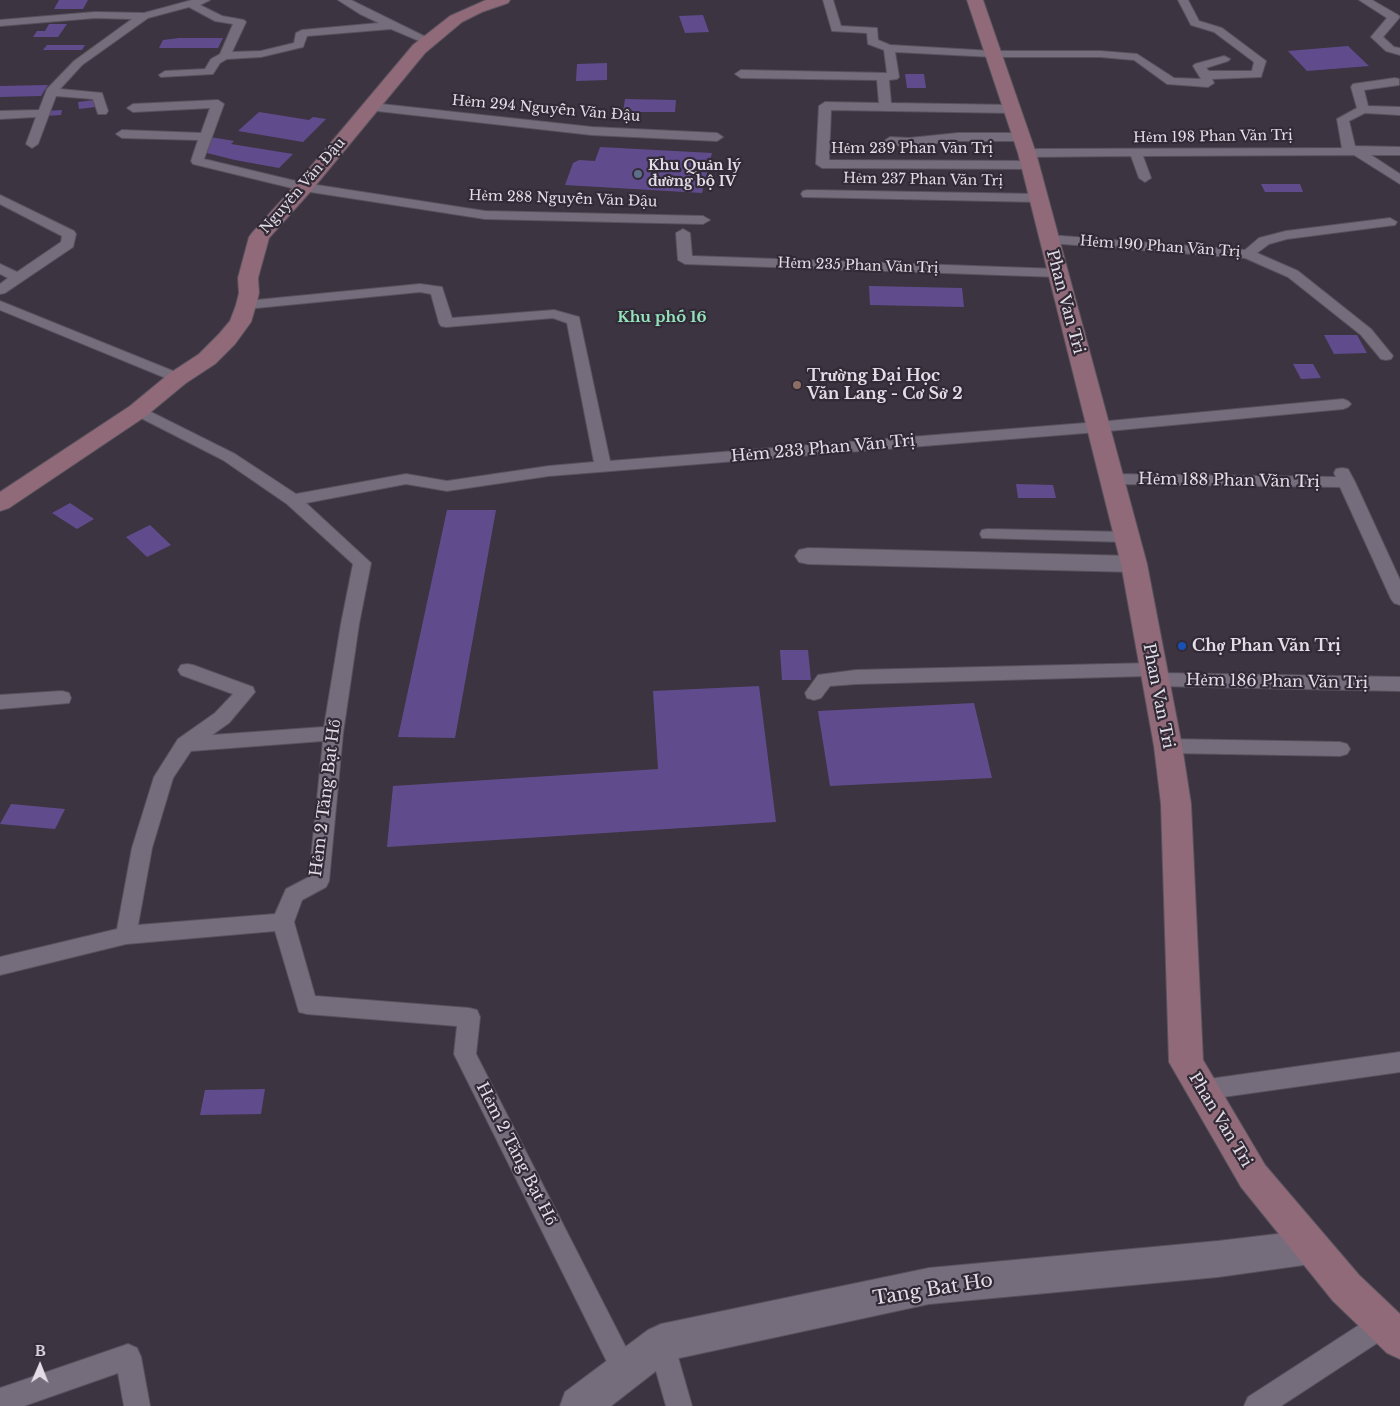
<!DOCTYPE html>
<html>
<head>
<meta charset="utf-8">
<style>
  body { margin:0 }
  #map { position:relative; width:1400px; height:1406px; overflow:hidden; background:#3c3441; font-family:"Libre Baskerville",serif }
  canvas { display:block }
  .north { position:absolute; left:15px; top:1341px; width:50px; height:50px; -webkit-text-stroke:4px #322a37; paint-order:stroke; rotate:1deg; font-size:14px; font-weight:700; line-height:20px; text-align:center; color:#e2dde6 }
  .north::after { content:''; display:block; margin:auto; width:18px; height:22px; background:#e2dde6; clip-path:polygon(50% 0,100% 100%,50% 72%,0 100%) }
</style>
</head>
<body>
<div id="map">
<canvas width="1400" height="1406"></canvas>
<div class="north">B</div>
</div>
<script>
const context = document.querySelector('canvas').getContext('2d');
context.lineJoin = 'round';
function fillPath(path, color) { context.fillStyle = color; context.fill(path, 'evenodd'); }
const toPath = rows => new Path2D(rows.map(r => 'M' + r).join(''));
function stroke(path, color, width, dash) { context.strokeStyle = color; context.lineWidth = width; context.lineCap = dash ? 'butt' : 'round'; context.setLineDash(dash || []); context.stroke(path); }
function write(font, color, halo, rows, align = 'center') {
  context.font = font + ' "Libre Baskerville",serif'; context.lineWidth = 4.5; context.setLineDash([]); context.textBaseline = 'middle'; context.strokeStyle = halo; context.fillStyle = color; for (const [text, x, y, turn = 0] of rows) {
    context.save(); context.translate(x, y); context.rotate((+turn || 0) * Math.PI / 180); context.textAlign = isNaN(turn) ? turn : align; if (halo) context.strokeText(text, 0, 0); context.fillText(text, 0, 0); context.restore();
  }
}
const building = toPath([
  [59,0,88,0,83,9,54,9],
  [703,15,709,32,685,33,679,16],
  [49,24,67,24,58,37,33,37,37,31,45,31],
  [179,38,223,38,218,48,159,48,163,40],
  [47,45,85,45,82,50,43,50],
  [1348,46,1369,66,1307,71,1288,51],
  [607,63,607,80,576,81,577,64],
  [905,74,924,74,926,88,907,88],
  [48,85,41,96,0,97,0,86],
  [625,99,676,100,675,112,623,112],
  [94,100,95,107,79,109,78,102],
  [62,110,61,115,45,116,46,111],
  [259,112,309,120,313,117,326,119,303,142,238,131],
  [210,137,234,141,231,144,293,154,279,168,235,160,203,152],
  [600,147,712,153,702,193,565,185,573,163,579,160,595,161],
  [1261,184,1300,184,1303,192,1265,192],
  [869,286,962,288,964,307,870,305],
  [1324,335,1357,335,1367,353,1334,354],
  [1293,364,1313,364,1321,378,1301,379],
  [1016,484,1053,485,1056,498,1018,498],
  [70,503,94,519,77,529,52,513],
  [447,510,496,510,455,738,398,737],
  [150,525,171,545,147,557,126,537],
  [780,650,808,650,811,680,782,680],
  [759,686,776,822,387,847,393,786,658,769,653,691],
  [974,703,992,778,830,786,818,711],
  [11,804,65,809,55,829,0,824],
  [265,1089,261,1114,200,1115,205,1090]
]);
const lane = toPath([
  [192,0,210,0,200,5,222,16,244,20,246,22,232,52,261,51,294,43,296,33,302,30,379,23,360,14,338,0,351,0,434,41,432,43,424,43,391,29,307,36,303,47,261,57,227,59,220,63,213,74,161,77,159,75,165,71,205,69,211,59,220,54,233,24,215,21,189,7,148,18,82,65,60,89,102,93,108,111,106,114,98,114,93,99,56,96,38,144,32,148,26,144,36,117,0,119,0,111,39,110,47,89,74,61,132,19,95,18,0,26,0,20,95,12,144,13,192,0],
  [823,0,833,0,841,26,877,28,878,40,890,45,993,51,1100,51,1137,54,1174,78,1201,79,1193,66,1195,64,1224,56,1230,59,1228,61,1206,68,1209,71,1252,71,1254,62,1214,32,1191,25,1178,0,1188,0,1199,21,1222,28,1266,61,1261,77,1212,79,1214,83,1208,87,1167,84,1134,60,1100,57,993,57,895,52,899,77,897,79,889,80,891,103,1012,105,1018,109,1012,113,831,110,829,160,1030,161,1036,165,1030,169,822,168,816,164,819,106,825,102,879,103,877,80,741,78,735,74,741,70,887,73,884,50,868,44,867,33,832,31,823,0],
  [1359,0,1372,0,1398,15,1400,17,1383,37,1394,47,1400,48,1400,55,1386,51,1371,37,1387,18,1359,0],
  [1395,78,1399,79,1399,85,1364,90,1368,106,1400,107,1400,115,1365,113,1349,121,1355,146,1400,147,1400,155,1371,155,1400,174,1400,184,1354,155,1143,156,1151,178,1145,182,1139,178,1131,156,1027,157,1021,153,1027,149,1342,148,1337,119,1357,108,1351,87,1353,84,1395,78],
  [218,100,224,104,204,159,304,183,485,211,703,216,710,220,703,224,485,219,304,191,193,164,191,161,198,140,122,138,116,134,122,130,201,133,210,108,133,112,127,108,133,104,218,100],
  [372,103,592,127,717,133,723,137,717,141,592,135,368,110,366,107,368,104,372,103],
  [958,133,1021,133,1027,137,1021,141,958,141,909,146,890,145,884,141,890,137,909,138,958,133],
  [808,190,1038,194,1045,198,1038,202,803,197,801,194,803,191,808,190],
  [0,195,74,231,76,234,73,247,5,293,0,294,0,284,8,278,0,274,0,264,17,272,61,242,62,236,0,204,0,195],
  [1390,218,1397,222,1395,225,1287,239,1269,244,1257,253,1298,271,1371,329,1393,356,1391,359,1386,360,1381,359,1361,335,1288,277,1245,258,1049,243,1042,239,1049,235,1245,250,1259,238,1286,231,1390,218],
  [683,229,690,233,692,256,1058,269,1065,273,1058,277,685,264,678,260,676,233,683,229],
  [420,284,442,287,452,318,554,310,579,317,610,461,1098,422,1343,399,1348,401,1351,404,1348,407,1343,409,1098,432,549,476,447,491,406,484,306,503,371,563,359,624,343,733,329,881,326,887,302,900,294,922,315,996,469,1008,477,1010,480,1017,476,1054,638,1371,634,1380,625,1384,616,1380,454,1054,457,1026,307,1014,299,1012,275,931,126,944,0,975,0,957,117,929,132,848,154,777,178,739,215,713,233,694,181,675,178,670,181,665,187,664,193,665,253,687,255,692,229,723,212,735,324,727,341,624,353,564,287,504,223,460,133,414,130,411,133,408,143,408,235,454,296,494,406,474,447,481,549,466,594,462,567,323,553,318,446,327,441,326,439,323,431,294,420,292,246,309,241,308,239,305,241,302,246,301,420,284],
  [323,741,309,877,286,889,275,914,138,925,152,848,173,778,191,751,323,741],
  [0,301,183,375,186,378,183,381,173,381,0,310,0,301],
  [1342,468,1348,469,1355,482,1400,580,1400,605,1394,603,1391,599,1340,487,1112,484,1106,483,1104,479,1106,475,1112,474,1336,477,1334,473,1336,469,1342,468],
  [988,529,1126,532,1132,533,1134,537,1132,541,1126,542,982,538,980,534,982,530,988,529],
  [1152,663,1158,664,1161,669,1159,673,1400,677,1400,691,1154,686,1147,684,1145,679,1147,676,856,684,830,686,821,698,814,700,807,698,805,693,818,675,856,670,1152,663],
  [62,691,69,693,71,698,69,703,0,709,0,695,62,691],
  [1168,739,1340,742,1347,744,1350,749,1347,754,1340,756,1168,753,1161,751,1158,746,1161,741,1168,739],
  [1400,1052,1400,1072,1202,1100,1194,1097,1190,1090,1194,1083,1202,1080,1400,1052],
  [1382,1312,1391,1316,1395,1325,1391,1334,1281,1406,1244,1406,1248,1397,1373,1316,1382,1312],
  [661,1330,670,1334,674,1343,692,1406,666,1406,648,1343,652,1334,661,1330],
  [128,1344,137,1348,141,1357,150,1406,124,1406,118,1373,24,1406,0,1406,0,1388,128,1344]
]);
const street = toPath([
  [808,548,1134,556,1143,558,1147,564,1143,570,1134,572,808,564,799,562,795,556,799,550,808,548],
  [1311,1230,1324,1235,1329,1247,1324,1259,1311,1264,1218,1277,929,1304,670,1360,611,1406,560,1406,565,1392,648,1330,661,1324,929,1268,1218,1241,1311,1230]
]);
const secondary = toPath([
  [486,0,510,0,508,3,482,12,462,22,425,53,311,191,269,238,258,278,259,293,256,305,251,322,235,344,215,364,186,383,146,416,9,508,0,511,0,492,130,406,170,373,199,354,219,334,230,321,236,305,239,293,238,278,249,237,252,233,297,183,413,45,450,16,486,0],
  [967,0,983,0,1036,153,1147,564,1182,746,1191,804,1203,1060,1265,1165,1359,1275,1400,1314,1400,1359,1387,1353,1333,1301,1241,1187,1169,1062,1161,804,1154,746,1121,564,1018,153,967,0]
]);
const markers = [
  [638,174,5,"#5c6f8a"],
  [797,385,5,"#8d6e63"],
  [1182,646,5,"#1a4fb4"]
];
const farStreetnames = [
  ["Hẻm 294 Nguyễn Văn Đậu",546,109,5],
  ["Hẻm 198 Phan Văn Trị",1213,137,-1],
  ["Hẻm 239 Phan Văn Trị",912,149],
  ["Hẻm 237 Phan Văn Trị",923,180,1],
  ["Nguyễn Văn Đậu",303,186,-49],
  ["Hẻm 288 Nguyễn Văn Đậu",563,199,2],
  ["Hẻm 190 Phan Văn Trị",1160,247,4],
  ["Hẻm 235 Phan Văn Trị",858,266,2]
];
const farPoinames = [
  ["Khu Quản lý",648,166],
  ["đường bộ IV",648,182]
];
const farNeighbourhoodnames = [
  ["Khu phố 16",662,318]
];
const streetNames = [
  ["Phan Van Tri",1065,302,75],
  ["Hẻm 233 Phan Văn Trị",823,449,-5],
  ["Hẻm 188 Phan Văn Trị",1229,481,1],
  ["Hẻm 186 Phan Văn Trị",1277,682,1],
  ["Phan Van Tri",1158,696,79],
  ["Hẻm 2 Tăng Bạt Hổ",326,798,-83],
  ["Phan Van Tri",1220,1120,59],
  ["Hẻm 2 Tăng Bạt Hổ",516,1154,63]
];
const poiNames = [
  ["Trường Đại Học",807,376],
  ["Văn Lang - Cơ Sở 2",807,394],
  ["Chợ Phan Văn Trị",1192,646]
];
const nearStreetnames = [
  ["Tang Bat Ho",933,1290,-9]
];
fillPath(building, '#604c8d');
stroke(lane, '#58525d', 2);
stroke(street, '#58525d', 2);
stroke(secondary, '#58525d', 2);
fillPath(lane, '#766d7c');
fillPath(street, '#766d7c');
fillPath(secondary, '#906a79');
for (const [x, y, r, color] of markers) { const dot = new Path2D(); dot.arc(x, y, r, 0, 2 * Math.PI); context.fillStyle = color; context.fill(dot); stroke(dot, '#322a37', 2); }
write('14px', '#e2dde6', '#322a37', farStreetnames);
write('bold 14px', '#e2dde6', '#322a37', farPoinames, 'left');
write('bold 15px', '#92e5bb', '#322a37', farNeighbourhoodnames);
write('16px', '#e2dde6', '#322a37', streetNames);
write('bold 16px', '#e2dde6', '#322a37', poiNames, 'left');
write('19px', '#e2dde6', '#322a37', nearStreetnames);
</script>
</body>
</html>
